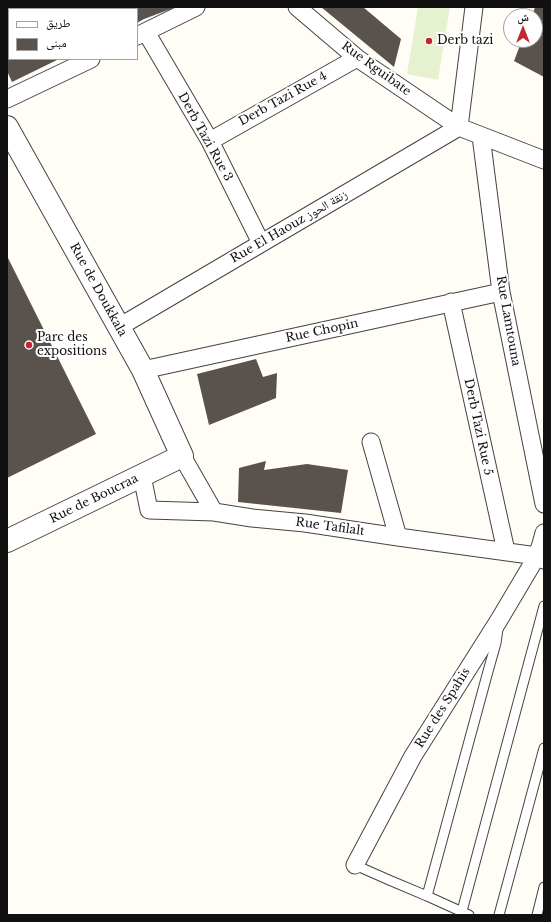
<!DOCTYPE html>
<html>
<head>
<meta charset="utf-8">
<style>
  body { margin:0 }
  #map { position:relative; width:551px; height:922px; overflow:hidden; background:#fffdf5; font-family:"Libre Baskerville","Noto Naskh Arabic",serif }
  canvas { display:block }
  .frame { position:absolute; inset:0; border:8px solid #111; pointer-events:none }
  .legend { position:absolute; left:8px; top:8px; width:130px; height:52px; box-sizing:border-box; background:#fff; border:1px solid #a0a0a0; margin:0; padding:5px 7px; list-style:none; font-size:12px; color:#111 }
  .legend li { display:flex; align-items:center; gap:8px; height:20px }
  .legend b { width:20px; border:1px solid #a0a0a0 }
  .north { position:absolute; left:503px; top:8px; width:40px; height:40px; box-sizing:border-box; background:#fff; border:1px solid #a0a0a0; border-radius:50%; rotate:0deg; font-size:11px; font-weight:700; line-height:16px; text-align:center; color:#111 }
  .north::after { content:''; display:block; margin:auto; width:14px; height:18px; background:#c4262e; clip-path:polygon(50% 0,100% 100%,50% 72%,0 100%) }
</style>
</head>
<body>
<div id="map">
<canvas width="551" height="922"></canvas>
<div class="frame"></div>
<ul class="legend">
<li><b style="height:5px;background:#fff"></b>طريق</li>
<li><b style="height:11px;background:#5a524d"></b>مبنى</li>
</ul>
<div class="north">ش</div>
</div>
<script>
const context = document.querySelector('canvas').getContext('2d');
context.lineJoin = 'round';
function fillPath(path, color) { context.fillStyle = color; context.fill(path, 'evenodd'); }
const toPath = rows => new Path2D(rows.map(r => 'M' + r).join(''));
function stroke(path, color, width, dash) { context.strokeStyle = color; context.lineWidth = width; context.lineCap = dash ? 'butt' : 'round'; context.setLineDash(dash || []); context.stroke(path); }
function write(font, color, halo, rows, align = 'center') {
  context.font = font + ' "Libre Baskerville","Noto Naskh Arabic",serif'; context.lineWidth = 4; context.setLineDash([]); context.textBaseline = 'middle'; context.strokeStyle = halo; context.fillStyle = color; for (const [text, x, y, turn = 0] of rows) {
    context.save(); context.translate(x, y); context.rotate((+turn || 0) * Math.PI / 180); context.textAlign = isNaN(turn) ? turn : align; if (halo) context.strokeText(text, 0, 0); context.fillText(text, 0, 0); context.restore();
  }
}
const pitch = toPath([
  [418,7,450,7,438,80,407,74]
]);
const building = toPath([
  [7,7,83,7,84,9,9,9,9,59,59,59,12,82,7,71],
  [103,7,176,7,144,19,137,23,137,9,104,9],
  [321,7,363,7,401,39,394,67],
  [535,7,544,7,544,77,514,61,522,40,535,40,535,16,532,16],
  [7,256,96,434,7,478],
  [256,359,263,377,277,373,276,398,209,425,197,374],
  [266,461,264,470,307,464,348,470,341,513,238,502,239,468]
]);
const service = toPath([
  [355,865,389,880,427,896,469,915],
  [427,896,487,675,496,643,498,629],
  [462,911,544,606],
  [499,915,544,748],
  [537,915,544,887]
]);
const minor = toPath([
  [100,7,101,9],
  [297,7,357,58,459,127,544,160],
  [146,32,210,141,261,243],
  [137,36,196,7],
  [7,99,91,59],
  [459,127,474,7],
  [481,136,501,292,544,504],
  [210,141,357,58],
  [451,302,506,551],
  [119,327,459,127],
  [143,370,501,292],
  [371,442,398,537],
  [182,456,214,512],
  [142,476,149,510,214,512,252,518,305,523,398,537,537,556,544,560],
  [355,865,413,756,499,620,537,556,541,544,544,533]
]);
const tertiary = toPath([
  [7,127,143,370,182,456,7,541]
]);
const markers = [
  [429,41,4,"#c4262e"],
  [29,345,4,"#c4262e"]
];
const poiNames = [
  ["Derb tazi",437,41],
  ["Parc des",37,338],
  ["expositions",37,352]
];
const streetNames = [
  ["Rue Rguibate",376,69,36],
  ["Derb Tazi Rue 4",283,99,-29],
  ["Derb Tazi Rue 3",205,137,61],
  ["Rue El Haouz زنقة الحوز",289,227,-30],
  ["Rue de Doukkala",98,290,61],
  ["Rue Lamtouna",508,321,80],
  ["Rue Chopin",322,331,-12],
  ["Derb Tazi Rue 5",478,427,78],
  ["Rue de Boucraa",94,499,-26],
  ["Rue Tafilalt",330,527,8],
  ["Rue des Spahis",443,708,-58]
];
fillPath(pitch, '#e6f2cf');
fillPath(building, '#5a524d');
stroke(service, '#444', 11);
stroke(minor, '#444', 19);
stroke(tertiary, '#444', 24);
stroke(service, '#fff', 9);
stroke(minor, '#fff', 17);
stroke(tertiary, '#fff', 22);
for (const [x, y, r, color] of markers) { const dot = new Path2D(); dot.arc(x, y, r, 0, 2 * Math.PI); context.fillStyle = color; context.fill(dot); stroke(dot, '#fff', 1.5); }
write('12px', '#111', '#fff', poiNames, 'left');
write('12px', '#111', '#fff', streetNames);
</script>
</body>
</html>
